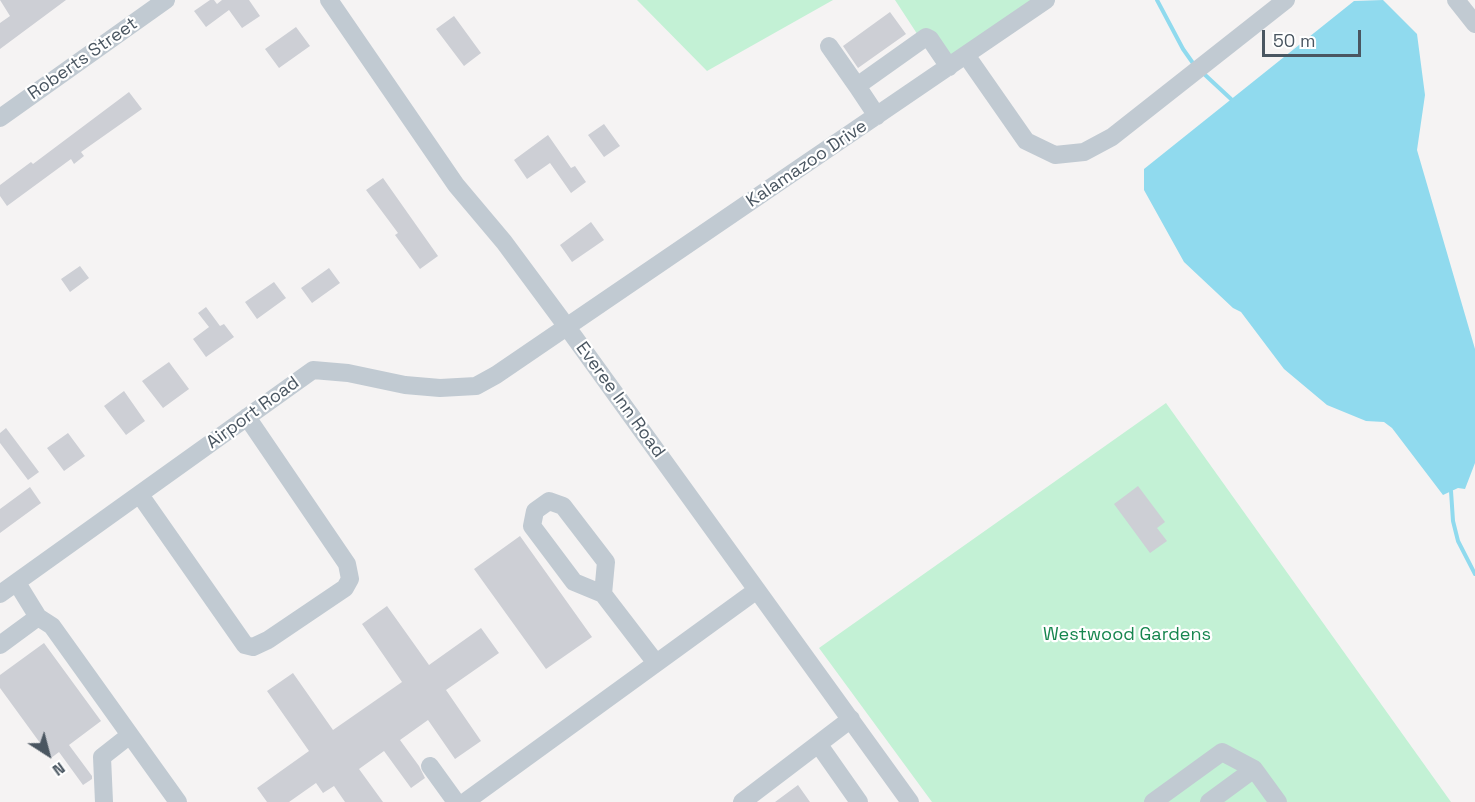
<!DOCTYPE html>
<html>
<head>
<meta charset="utf-8">
<style>
  body { margin:0 }
  #map { position:relative; width:1475px; height:802px; overflow:hidden; background:#f5f3f3; font-family:"Space Grotesk",sans-serif }
  canvas { display:block }
  .north { position:absolute; left:18px; top:724px; width:60px; height:60px; -webkit-text-stroke:4px #fff; paint-order:stroke; rotate:144deg; font-size:16px; font-weight:700; line-height:24px; text-align:center; color:#4a5661 }
  .north::after { content:''; display:block; margin:auto; width:21px; height:27px; background:#4a5661; clip-path:polygon(50% 0,100% 100%,50% 72%,0 100%) }
  .scale { position:absolute; left:1262px; top:30px; width:99px; height:27px; box-sizing:border-box; border:3px solid #4a5661; border-top:0; padding-left:8px; font-size:18px; line-height:21px; white-space:nowrap; color:#4a5661; -webkit-text-stroke:4px #fff; paint-order:stroke }
</style>
</head>
<body>
<div id="map">
<canvas width="1475" height="802"></canvas>
<div class="north">N</div>
<div class="scale">50 m</div>
</div>
<script>
const context = document.querySelector('canvas').getContext('2d');
context.lineJoin = 'round';
function fillPath(path, color) { context.fillStyle = color; context.fill(path, 'evenodd'); }
const toPath = rows => new Path2D(rows.map(r => 'M' + r).join(''));
function stroke(path, color, width, dash) { context.strokeStyle = color; context.lineWidth = width; context.lineCap = dash ? 'butt' : 'round'; context.setLineDash(dash || []); context.stroke(path); }
function write(font, color, halo, rows, align = 'center') {
  context.font = font + ' "Space Grotesk",sans-serif'; context.lineWidth = 4.5; context.setLineDash([]); context.textBaseline = 'middle'; context.strokeStyle = halo; context.fillStyle = color; for (const [text, x, y, turn = 0] of rows) {
    context.save(); context.translate(x, y); context.rotate((+turn || 0) * Math.PI / 180); context.textAlign = isNaN(turn) ? turn : align; if (halo) context.strokeText(text, 0, 0); context.fillText(text, 0, 0); context.restore();
  }
}
const green = toPath([
  [637,0,833,0,707,71],
  [895,0,1046,0,940,69],
  [1166,403,1451,802,932,802,819,648]
]);
const water = toPath([
  [1383,0,1417,34,1425,95,1417,150,1475,349,1475,463,1465,489,1458,488,1443,495,1392,428,1384,422,1366,421,1327,405,1284,369,1241,312,1233,308,1184,262,1144,190,1144,169,1354,1]
]);
const stream = toPath([
  [1157,0,1183,49,1195,66],
  [1203,73,1231,99],
  [1451,491,1453,521,1458,541,1475,574]
]);
const building = toPath([
  [0,0,66,0,0,49,0,23,10,16],
  [210,0,214,0,217,4,222,0,249,0,260,16,242,28,229,10,206,27,194,11],
  [890,12,906,34,858,68,843,46],
  [454,16,481,53,464,66,436,29],
  [296,27,310,46,279,68,265,49],
  [129,92,142,109,81,152,84,156,74,164,71,159,7,206,0,196,0,185,31,162,33,164],
  [604,124,620,146,604,157,588,135],
  [548,135,571,168,575,166,586,182,571,193,550,163,527,179,514,160],
  [383,178,438,256,420,269,395,235,398,233,366,190],
  [591,222,604,240,572,262,560,245],
  [80,266,89,278,70,292,61,279],
  [329,268,340,283,312,303,301,288],
  [274,282,286,298,257,319,245,302],
  [206,307,220,326,224,324,234,337,206,357,193,339,209,327,198,313],
  [169,362,189,389,163,408,142,381],
  [124,391,145,421,126,435,104,406],
  [6,428,39,472,28,480,0,443,0,433],
  [68,433,85,456,64,471,47,448],
  [1138,486,1165,522,1157,528,1167,541,1150,553,1114,504],
  [30,487,41,503,0,533,0,509],
  [520,536,592,637,546,669,474,569],
  [387,606,429,665,481,628,499,653,446,690,481,741,455,759,428,720,400,740,419,766,425,778,411,788,384,751,359,769,383,802,345,802,334,786,323,793,316,783,289,802,267,802,257,788,309,751,267,691,293,673,333,730,402,682,362,624],
  [44,643,101,721,69,745,92,776,92,779,83,785,59,752,51,758,0,688,0,675],
  [798,785,810,802,775,802]
]);
const minor = toPath([
  [329,0,456,185,504,242,567,327,910,802],
  [1456,0,1475,24],
  [829,46,857,86],
  [966,55,1026,141,1055,155,1084,152,1112,137,1286,0],
  [877,116,857,86,926,37,930,39,949,67],
  [0,118,166,0],
  [140,495,245,645,253,647,268,640,345,588,350,579,347,564,247,417],
  [0,594,313,370,348,373,405,385,440,388,476,386,496,375,1046,0],
  [603,594,606,562,563,506,549,501,535,511,532,526,574,582,603,594,656,663],
  [38,617,52,626,178,802],
  [0,645,38,617,17,583],
  [819,745,859,802],
  [430,766,456,802],
  [104,802,102,757,130,735],
  [465,802,757,590],
  [742,802,851,719],
  [1153,802,1222,752,1254,769],
  [1209,802,1254,769,1278,802]
]);
const streetNames = [
  ["Roberts Street",83,59,-35],
  ["Kalamazoo Drive",807,164,-34],
  ["Everee Inn Road",620,400,54],
  ["Airport Road",253,413,-36]
];
const parkNames = [
  ["Westwood Gardens",1127,635]
];
fillPath(green, '#c3f1d5');
fillPath(water, '#90daee');
stroke(stream, '#90daee', 4);
fillPath(building, '#cdcfd5');
stroke(minor, '#c1cad2', 18);
write('18px', '#4a5661', '#fff', streetNames);
write('18px', '#17864f', '#fff', parkNames);
</script>
</body>
</html>
